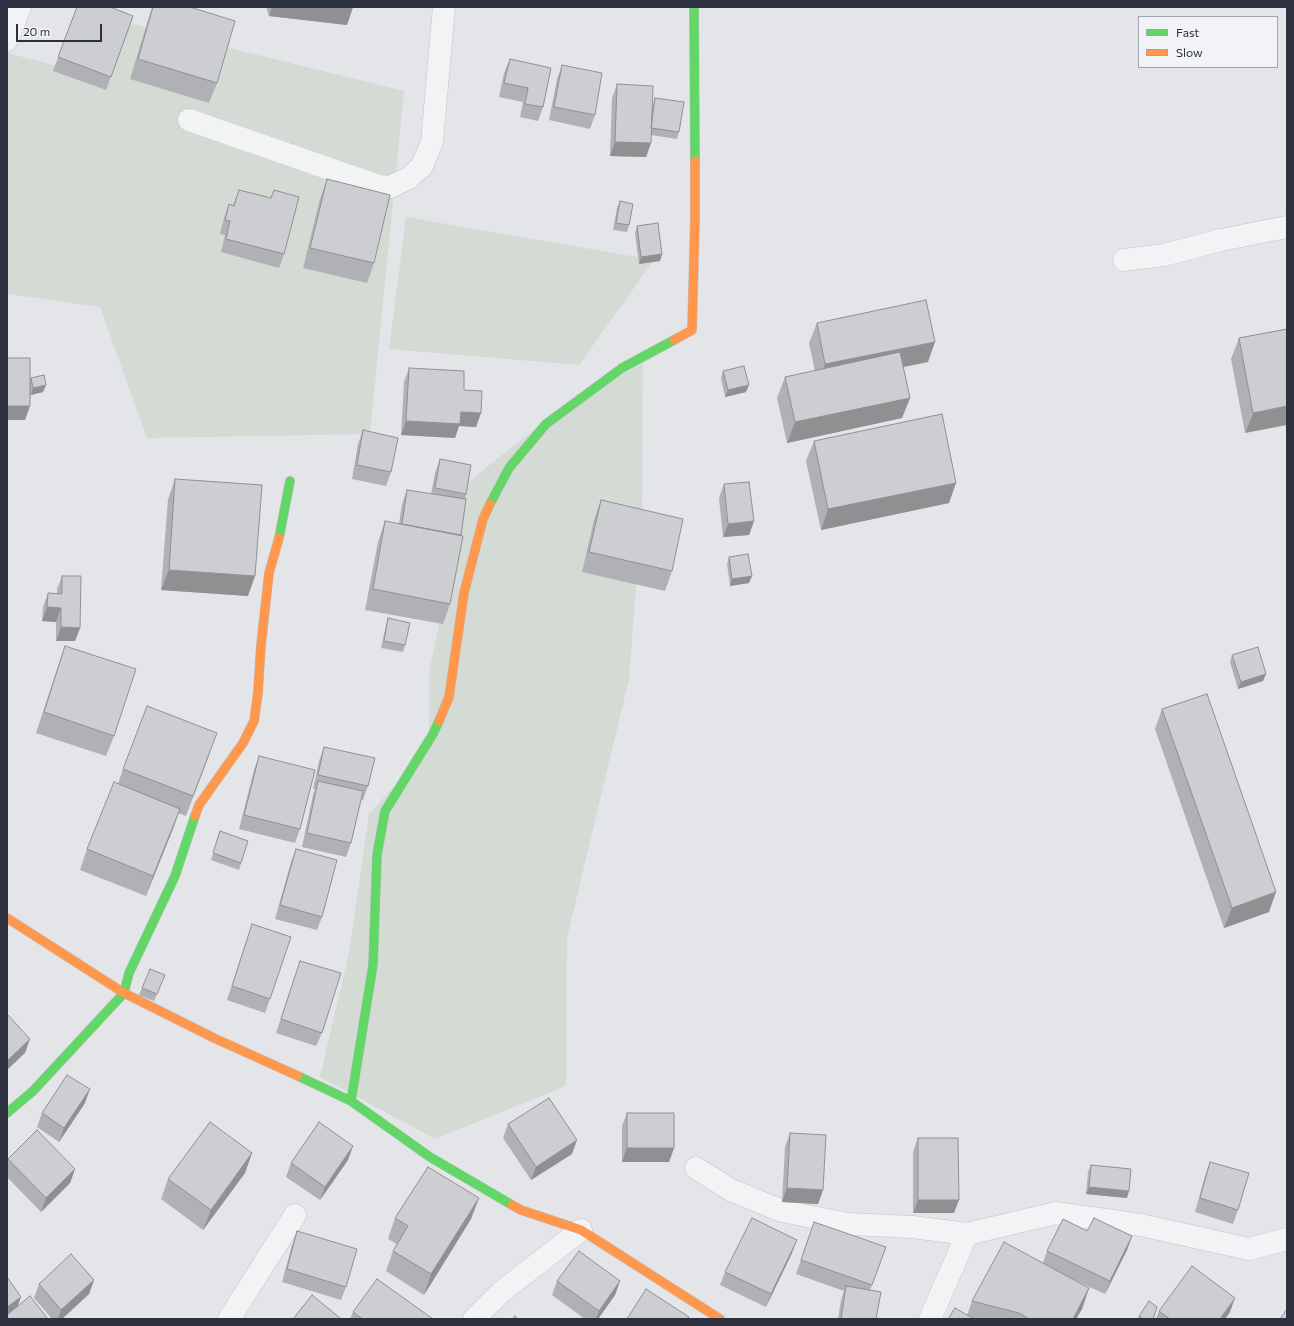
<!DOCTYPE html>
<html>
<head>
<meta charset="utf-8">
<style>
  body { margin:0 }
  #map { position:relative; width:1294px; height:1326px; overflow:hidden; background:#e3e5e8; font-family:Commissioner,sans-serif }
  canvas { display:block }
  .frame { position:absolute; inset:0; border:8px solid #2c303f; pointer-events:none }
  .legend { position:absolute; left:1138px; top:16px; width:140px; height:52px; box-sizing:border-box; background:#f2f3f7; border:1px solid #a3a5ad; margin:0; padding:5px 7px; list-style:none; font-size:12px; color:#2c303f }
  .legend li { display:flex; align-items:center; gap:8px; height:20px }
  .legend b { width:20px; border:1px solid #a3a5ad }
  .scale { position:absolute; left:16px; top:24px; width:86px; height:18px; box-sizing:border-box; border:2px solid #2c303f; border-top:0; padding-left:5px; font-size:12px; line-height:14px; white-space:nowrap; color:#2c303f; -webkit-text-stroke:3px #f2f3f7; paint-order:stroke }
</style>
</head>
<body>
<div id="map">
<canvas width="1294" height="1326"></canvas>
<div class="frame"></div>
<ul class="legend">
<li><b style="height:5px;background:#63d668"></b>Fast</li>
<li><b style="height:5px;background:#ff974d"></b>Slow</li>
</ul>
<div class="scale">20 m</div>
</div>
<script>
const context = document.querySelector('canvas').getContext('2d');
context.lineJoin = 'round';
function fillPath(path, color) { context.fillStyle = color; context.fill(path, 'evenodd'); }
const toPath = rows => new Path2D(rows.map(r => 'M' + r).join(''));
function stroke(path, color, width, dash) { context.strokeStyle = color; context.lineWidth = width; context.lineCap = dash ? 'butt' : 'round'; context.setLineDash(dash || []); context.stroke(path); }
const green = toPath([
  [132,24,404,91,370,434,147,438,100,307,7,294,7,53,90,74],
  [406,217,654,260,579,365,389,349],
  [643,363,642,510,629,679,567,938,566,1086,435,1139,320,1077,349,953,369,814,429,748,429,673,468,482,560,409]
]);
const street = toPath([
  [7,40,20,7],
  [189,120,379,186,390,187,409,178,422,166,432,142,444,7],
  [1124,260,1164,255,1221,240,1287,227],
  [696,1168,731,1190,782,1211,848,1224,913,1227,967,1234],
  [229,1319,295,1215],
  [474,1319,501,1292,581,1230],
  [930,1319,967,1234,1056,1213,1141,1225,1249,1249,1287,1239]
]);
const fast = toPath([
  [694,7,695,161],
  [490,504,509,468,546,424,622,368,674,340],
  [279,538,290,481],
  [298,1076,351,1101,430,1157,512,1205],
  [351,1101,373,965,377,855,385,811,433,734,439,721],
  [7,1113,33,1091,124,993,129,973,175,876,195,816]
]);
const slow = toPath([
  [674,340,692,330,695,220,695,161],
  [439,721,449,697,464,593,483,519,490,504],
  [195,816,199,805,243,743,254,721,258,693,261,645,269,573,279,538],
  [7,918,124,993,214,1038,298,1076],
  [512,1205,521,1210,581,1230,720,1319]
]);
const wall = toPath([
  [77,7,133,16,106,90,53,71],
  [152,7,190,7,217,83,209,103,130,79,149,17],
  [266,7,353,7,347,25,269,16],
  [510,59,543,107,538,121,520,117,523,102,499,97,504,73],
  [562,65,595,115,590,129,549,120,557,79],
  [617,84,652,108,655,98,679,132,677,139,651,135,651,143,646,157,610,156,612,98],
  [327,179,374,263,367,283,303,268,320,199],
  [239,190,271,198,274,190,284,254,279,268,221,252,225,235,220,234,224,218,229,204,233,205],
  [620,201,629,225,627,232,613,230,617,208],
  [637,226,662,254,660,261,639,264,635,233],
  [817,323,928,362,903,367,910,398,902,418,787,443,777,398,785,377,815,371,809,343],
  [1287,329,1245,433,1231,359,1239,338],
  [409,368,464,390,476,427,459,426,455,438,401,435,404,382],
  [723,371,746,392,725,397,721,378],
  [31,378,43,392,31,395,25,420,30,380],
  [363,430,391,472,386,486,352,479,358,444],
  [814,441,949,503,821,530,806,461],
  [440,459,466,494,465,499,450,604,443,624,365,610,378,542,385,521,399,524,402,504,407,490,431,494,435,473],
  [175,479,248,596,161,590,168,499],
  [724,484,754,521,749,535,723,537,719,498],
  [601,500,672,571,665,591,582,572,594,520],
  [729,557,752,576,749,583,730,586,727,564],
  [62,576,80,628,75,641,56,641,56,622,42,621,43,607,48,593,57,594,57,589],
  [388,618,405,645,403,652,381,648,386,625],
  [65,646,114,736,106,756,36,733,58,666],
  [1232,655,1266,674,1263,681,1238,689,1230,662],
  [1162,709,1269,912,1224,928,1155,729],
  [324,747,368,786,363,800,361,799,351,843,346,857,302,847,313,795,315,789,313,789,319,761],
  [210,753,186,816,178,813,146,896,80,870,87,849,118,784,123,769],
  [259,756,300,829,295,843,239,829,254,770],
  [220,831,241,863,239,870,211,860],
  [296,849,322,917,317,930,275,919,291,862],
  [252,924,270,999,265,1013,227,1000],
  [300,961,322,1033,316,1046,276,1033],
  [165,975,154,1001,139,995,142,988],
  [85,1103,59,1142,37,1127,42,1113],
  [627,1113,674,1148,669,1162,622,1162,622,1126],
  [508,1124,572,1154,531,1180,503,1138],
  [790,1133,823,1190,818,1204,782,1202,785,1147],
  [918,1138,954,1213,913,1213,913,1152],
  [252,1153,245,1173,203,1230,161,1199,168,1179],
  [8,1159,75,1169,70,1183,41,1212,7,1177,7,1161],
  [348,1160,320,1200,286,1177,291,1163],
  [1210,1162,1238,1210,1233,1224,1195,1212,1205,1176],
  [1091,1165,1127,1198,1086,1194,1088,1172],
  [395,1218,471,1219,424,1295,386,1271,393,1251,397,1244,388,1239],
  [297,1231,346,1287,341,1300,282,1282,292,1245],
  [1087,1231,1132,1236,1127,1250,1105,1294,1068,1277,1089,1288,1082,1309,1076,1319,948,1319,967,1315,972,1301,1043,1263,1047,1251],
  [809,1236,886,1247,870,1290,876,1319,838,1319,841,1300,844,1291,796,1274],
  [792,1253,766,1307,720,1285,725,1272],
  [94,1280,89,1294,62,1319,52,1319,34,1298,39,1284],
  [557,1281,620,1281,615,1295,598,1319,585,1319,552,1295],
  [1159,1311,1230,1312,1225,1319,1156,1319],
  [353,1312,433,1319,350,1319],
  [1139,1316,1153,1319,1137,1319]
]);
const shadedWall = toPath([
  [272,7,353,7,347,25,269,16],
  [615,142,651,143,646,157,610,156],
  [662,254,660,261,639,264,641,257],
  [935,342,928,362,818,384,825,364],
  [46,385,43,392,31,395,33,388],
  [749,385,746,392,725,397,728,390],
  [910,398,902,418,787,443,795,422],
  [7,406,30,406,25,420,7,420],
  [1287,406,1287,425,1245,433,1253,413],
  [461,412,481,413,476,427,459,426,455,438,401,435,406,421],
  [956,483,949,503,821,530,828,509],
  [754,521,749,535,723,537,728,524],
  [169,570,255,576,248,596,161,590],
  [752,576,749,583,730,586,732,579],
  [47,607,61,608,56,622,42,621],
  [61,627,80,628,75,641,56,641],
  [1266,674,1263,681,1238,689,1241,682],
  [180,809,173,829,146,896,153,876],
  [1276,892,1269,912,1224,928,1232,908],
  [30,1039,25,1053,7,1070,7,1061],
  [90,1089,85,1103,59,1142,64,1128],
  [577,1140,572,1154,531,1180,536,1167],
  [353,1146,348,1160,320,1200,325,1187],
  [627,1148,674,1148,669,1162,622,1162],
  [252,1153,245,1173,203,1230,211,1210],
  [75,1169,70,1183,41,1212,46,1198],
  [1089,1187,1129,1191,1127,1198,1086,1194],
  [787,1188,823,1190,818,1204,782,1202],
  [479,1198,471,1219,424,1295,431,1274],
  [918,1200,959,1200,954,1213,913,1213],
  [1132,1236,1127,1250,1105,1294,1110,1281],
  [797,1240,792,1253,766,1307,771,1294],
  [94,1280,89,1294,62,1319,58,1319,61,1310],
  [620,1281,615,1295,598,1319,596,1319,599,1311],
  [1089,1288,1082,1309,1076,1319,1073,1319],
  [21,1297,16,1311,7,1317,7,1307],
  [1235,1298,1230,1312,1225,1319,1220,1319]
]);
const building = toPath([
  [77,7,110,7,133,16,111,77,58,57,77,7],
  [153,7,190,7,235,21,217,83,138,59,153,7],
  [510,59,551,68,543,107,525,104,528,88,504,83,510,59],
  [562,65,602,73,595,115,554,107,562,65],
  [617,84,653,86,651,143,615,142,617,84],
  [655,98,684,102,679,132,651,128,652,120,655,98],
  [327,179,390,195,374,263,310,248,327,179],
  [239,190,271,198,274,190,299,197,284,254,226,239,230,221,225,220,229,204,234,206,239,190],
  [620,201,633,204,629,225,616,223,620,201],
  [658,223,662,254,641,257,637,226,658,223],
  [926,300,935,342,825,364,817,323,926,300],
  [1287,329,1287,406,1253,413,1239,338,1287,329],
  [900,352,910,398,795,422,785,377,900,352],
  [7,358,30,358,30,406,7,406,7,358],
  [744,366,749,385,728,390,723,371,744,366],
  [409,368,464,371,464,390,482,391,481,413,461,412,460,424,406,421,409,368],
  [44,375,46,385,33,388,31,378,44,375],
  [942,414,956,483,828,509,814,441,942,414],
  [363,430,398,438,391,472,357,465,363,430],
  [440,459,471,465,466,494,435,488,440,459],
  [175,479,262,485,255,576,169,570,175,479],
  [749,482,754,521,728,524,724,484,749,482],
  [407,490,466,499,461,535,402,524,407,490],
  [601,500,683,519,672,571,589,552,601,500],
  [385,521,463,536,450,604,373,589,385,521],
  [748,554,752,576,732,579,729,557,748,554],
  [62,576,81,576,80,628,61,627,61,608,47,607,48,593,62,594,62,576],
  [388,618,410,623,405,645,384,641,388,618],
  [65,646,136,669,114,736,44,712,65,646],
  [1258,647,1266,674,1241,682,1232,655,1258,647],
  [1207,694,1276,892,1232,908,1162,709,1207,694],
  [147,706,217,733,193,796,123,769,147,706],
  [324,747,375,758,368,786,318,775,324,747],
  [259,756,315,770,300,829,244,815,259,756],
  [318,781,363,791,351,843,307,833,318,781],
  [114,782,180,809,153,876,87,849,114,782],
  [220,831,248,841,241,863,213,853,220,831],
  [296,849,337,860,322,917,280,905,296,849],
  [252,924,291,937,270,999,232,986,252,924],
  [300,961,341,973,322,1033,281,1019,300,961],
  [150,969,165,975,157,994,142,988,150,969],
  [7,1014,30,1039,7,1061,7,1014],
  [67,1075,90,1089,64,1128,42,1113,67,1075],
  [549,1098,577,1140,536,1167,508,1124,549,1098],
  [627,1113,674,1113,674,1148,627,1148,627,1113],
  [210,1122,252,1153,211,1210,168,1179,210,1122],
  [319,1122,353,1146,325,1187,291,1163,319,1122],
  [37,1130,75,1169,46,1198,8,1159,37,1130],
  [790,1133,826,1135,823,1190,787,1188,790,1133],
  [918,1138,958,1138,959,1200,918,1200,918,1138],
  [1210,1162,1249,1173,1238,1210,1200,1198,1210,1162],
  [1091,1165,1131,1169,1129,1191,1089,1187,1091,1165],
  [428,1167,479,1198,431,1274,393,1251,408,1226,395,1218,428,1167],
  [752,1218,797,1240,771,1294,725,1272,752,1218],
  [1094,1218,1132,1236,1110,1281,1047,1251,1063,1219,1087,1231,1094,1218],
  [814,1222,886,1247,872,1285,801,1260,814,1222],
  [297,1231,357,1249,346,1287,287,1269,297,1231],
  [1004,1242,1089,1288,1073,1319,1029,1319,1019,1313,972,1301,1004,1242],
  [579,1251,620,1281,599,1311,557,1281,579,1251],
  [71,1254,94,1280,61,1310,39,1284,71,1254],
  [1192,1266,1235,1298,1220,1319,1170,1319,1159,1311,1192,1266],
  [7,1277,21,1297,7,1307,7,1277],
  [377,1279,433,1319,363,1319,353,1312,377,1279],
  [846,1286,881,1292,876,1319,841,1319,846,1286],
  [646,1289,689,1317,687,1319,627,1319,646,1289],
  [312,1295,340,1318,339,1319,293,1319,312,1295],
  [30,1296,48,1319,7,1319,7,1315,30,1296],
  [1149,1301,1157,1307,1153,1319,1143,1319,1139,1316,1149,1301],
  [955,1308,974,1319,948,1319,955,1308],
  [1287,1309,1287,1319,1280,1319,1287,1309],
  [515,1316,518,1319,512,1319,515,1316]
]);
fillPath(green, '#d3dbd4');
stroke(street, '#c2c3c6', 23);
stroke(fast, '#c2c3c6', 10);
stroke(slow, '#c2c3c6', 10);
stroke(street, '#f2f3f5', 22);
stroke(fast, '#63d668', 9);
stroke(slow, '#ff974d', 9);
fillPath(wall, '#b0b1b4');
fillPath(shadedWall, '#909092');
fillPath(building, '#cdced1');
stroke(building, '#909092', 1);
</script>
</body>
</html>
